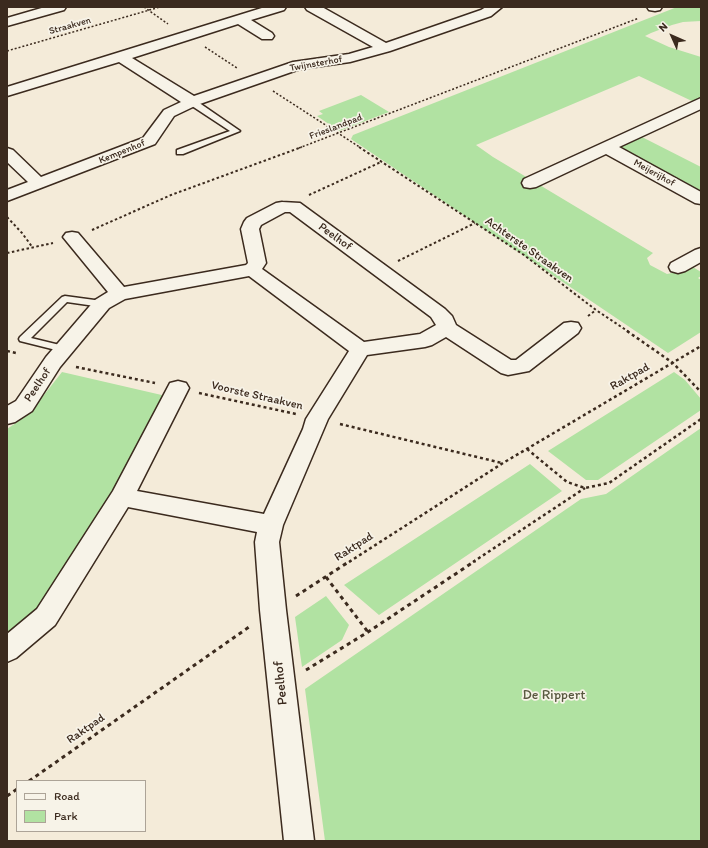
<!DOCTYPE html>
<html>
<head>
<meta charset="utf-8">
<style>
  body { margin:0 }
  #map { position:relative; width:708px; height:848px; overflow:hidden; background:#f4ebd9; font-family:Itim,sans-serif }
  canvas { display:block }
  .frame { position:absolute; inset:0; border:8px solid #3b2a1e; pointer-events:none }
  .legend { position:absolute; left:16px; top:780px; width:130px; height:52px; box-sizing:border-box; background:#f7f3e8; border:1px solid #aca397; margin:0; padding:5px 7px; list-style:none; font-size:12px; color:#3b2a1e }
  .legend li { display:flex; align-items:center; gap:8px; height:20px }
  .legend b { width:20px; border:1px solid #aca397 }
  .north { position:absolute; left:652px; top:16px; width:40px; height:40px; -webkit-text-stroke:3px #f7f3e8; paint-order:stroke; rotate:315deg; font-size:11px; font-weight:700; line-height:16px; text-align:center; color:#3b2a1e }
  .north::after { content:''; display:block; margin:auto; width:14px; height:18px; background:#3b2a1e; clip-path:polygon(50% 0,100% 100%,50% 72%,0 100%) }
</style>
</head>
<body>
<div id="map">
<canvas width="708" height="848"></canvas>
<div class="frame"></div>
<ul class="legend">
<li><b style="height:5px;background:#f7f3e8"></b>Road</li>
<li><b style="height:11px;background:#b1e2a2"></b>Park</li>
</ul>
<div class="north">N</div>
</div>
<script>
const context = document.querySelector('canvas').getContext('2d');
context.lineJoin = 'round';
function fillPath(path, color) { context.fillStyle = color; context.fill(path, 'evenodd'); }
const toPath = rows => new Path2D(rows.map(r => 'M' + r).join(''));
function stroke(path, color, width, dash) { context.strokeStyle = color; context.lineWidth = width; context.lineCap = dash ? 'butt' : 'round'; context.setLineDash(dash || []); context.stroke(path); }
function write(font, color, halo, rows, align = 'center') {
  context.font = font + ' Itim,sans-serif'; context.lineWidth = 3.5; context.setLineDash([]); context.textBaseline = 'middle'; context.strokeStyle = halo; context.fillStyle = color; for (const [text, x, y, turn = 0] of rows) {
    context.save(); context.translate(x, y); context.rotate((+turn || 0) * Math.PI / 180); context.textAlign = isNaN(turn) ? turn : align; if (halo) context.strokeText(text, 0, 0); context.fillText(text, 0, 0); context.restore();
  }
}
const green = toPath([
  [677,7,701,7,701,21,683,22,672,25,651,33,645,36,669,47,701,57,701,100,694,102,639,76,476,145,493,157,653,253,647,258,650,265,667,274,672,273,688,264,701,272,701,276,698,278,701,280,701,332,668,353,351,139,353,135],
  [361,95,389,112,339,131,317,116,323,114,319,111],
  [640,136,701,167,701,196,615,147],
  [62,372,179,399,121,502,7,651,7,429,29,414],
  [674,372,685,380,701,399,701,410,598,480,586,480,548,451],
  [701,428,701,841,325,841,305,689,581,499,606,494],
  [530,464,562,491,379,615,344,585],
  [326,596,349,625,342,640,302,667,295,617]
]);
const pathFar3 = toPath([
  [144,7,168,24],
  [205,47,237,68],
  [7,51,160,7],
  [273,91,361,148],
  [299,148,639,18]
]);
const pathFar2 = toPath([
  [359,147,524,255,596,310,629,332],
  [309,195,381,162],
  [7,217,22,233,33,248],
  [92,230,171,195,302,147],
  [7,253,53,243],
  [398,261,475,223],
  [588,316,596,310]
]);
const pathFar1 = toPath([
  [627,331,673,363,701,392],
  [7,351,16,353],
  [76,367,155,383],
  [199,393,296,414],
  [340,424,502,463],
  [527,449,567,482,585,488,609,483,701,419],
  [349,562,503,463,701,346],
  [473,562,585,488]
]);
const path = toPath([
  [326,577,368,632],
  [296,596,350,561],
  [306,670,368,632,475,561],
  [29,781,249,627],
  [7,796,17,789]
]);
const service = toPath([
  [189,100,195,100,240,131,183,154,177,154,177,150,230,131,189,104,189,100],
  [65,296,102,301,107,304,102,307,67,302,31,338,68,347,69,349,68,351,64,352,20,341,19,339,20,337,62,297,65,296]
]);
const minor = toPath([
  [45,7,66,7,64,10,7,26,7,18,45,7],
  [265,7,286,7,284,10,251,20,272,33,274,36,272,39,262,39,238,24,132,58,194,96,293,62,349,54,373,47,307,10,305,7,322,7,386,43,481,10,486,7,502,7,491,16,390,51,350,62,300,69,197,105,174,116,155,144,7,201,7,190,28,182,7,162,7,148,13,150,41,177,143,138,164,110,181,102,119,62,7,96,7,87,265,7],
  [647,7,662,7,660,10,655,11,649,10,647,7],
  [701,98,701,109,619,147,701,192,701,204,695,203,606,154,536,187,530,188,524,187,522,183,524,179,701,98],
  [282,202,300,203,445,309,452,316,456,325,511,360,516,360,564,323,571,322,578,323,581,328,578,333,529,371,508,375,501,373,446,337,432,345,425,347,367,355,328,419,283,525,279,542,286,610,314,841,284,841,260,610,255,542,257,532,128,507,55,625,16,658,7,662,7,634,37,609,113,491,170,383,178,381,186,383,189,388,137,491,264,514,303,429,306,419,349,351,249,276,125,299,109,308,60,367,32,411,15,422,7,424,7,406,16,401,46,357,95,300,108,292,63,237,66,233,72,232,78,233,124,287,246,265,248,263,241,229,244,222,247,218,276,203,282,202],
  [285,212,290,212,431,317,436,325,420,334,364,342,262,269,266,263,259,229,261,225,285,212],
  [701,248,701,262,685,271,678,273,671,271,669,267,671,263,695,250,701,248]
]);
const farStreetnames = [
  ["Straakven",70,26,-16],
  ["Twijnsterhof",316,64,-10],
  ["Frieslandpad",336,127,-21],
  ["Kempenhof",122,152,-22],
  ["Meijerijhof",654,173,29]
];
const streetNames = [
  ["Peelhof",335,237,36],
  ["Achterste Straakven",529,250,35],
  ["Raktpad",630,377,-30],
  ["Peelhof",38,385,-56],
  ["Voorste Straakven",257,396,13],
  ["Raktpad",354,547,-33],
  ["Raktpad",86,729,-35]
];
const nearStreetnames = [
  ["Peelhof",281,683,-96]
];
const nearParknames = [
  ["De Rippert",554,695]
];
fillPath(green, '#b1e2a2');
stroke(service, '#3b2a1e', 3);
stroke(minor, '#3b2a1e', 3);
stroke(pathFar3, '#3b2a1e', 1.5, [2, 2]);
stroke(pathFar2, '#3b2a1e', 2, [2.5, 2.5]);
stroke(pathFar1, '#3b2a1e', 2.5, [3, 3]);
stroke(path, '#3b2a1e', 3, [4, 4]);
fillPath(service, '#f7f3e8');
fillPath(minor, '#f7f3e8');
write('10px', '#3b2a1e', '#f7f3e8', farStreetnames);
write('12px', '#3b2a1e', '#f7f3e8', streetNames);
write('14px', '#3b2a1e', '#f7f3e8', nearStreetnames);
write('14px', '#58583f', '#f7f3e8', nearParknames);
</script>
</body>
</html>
